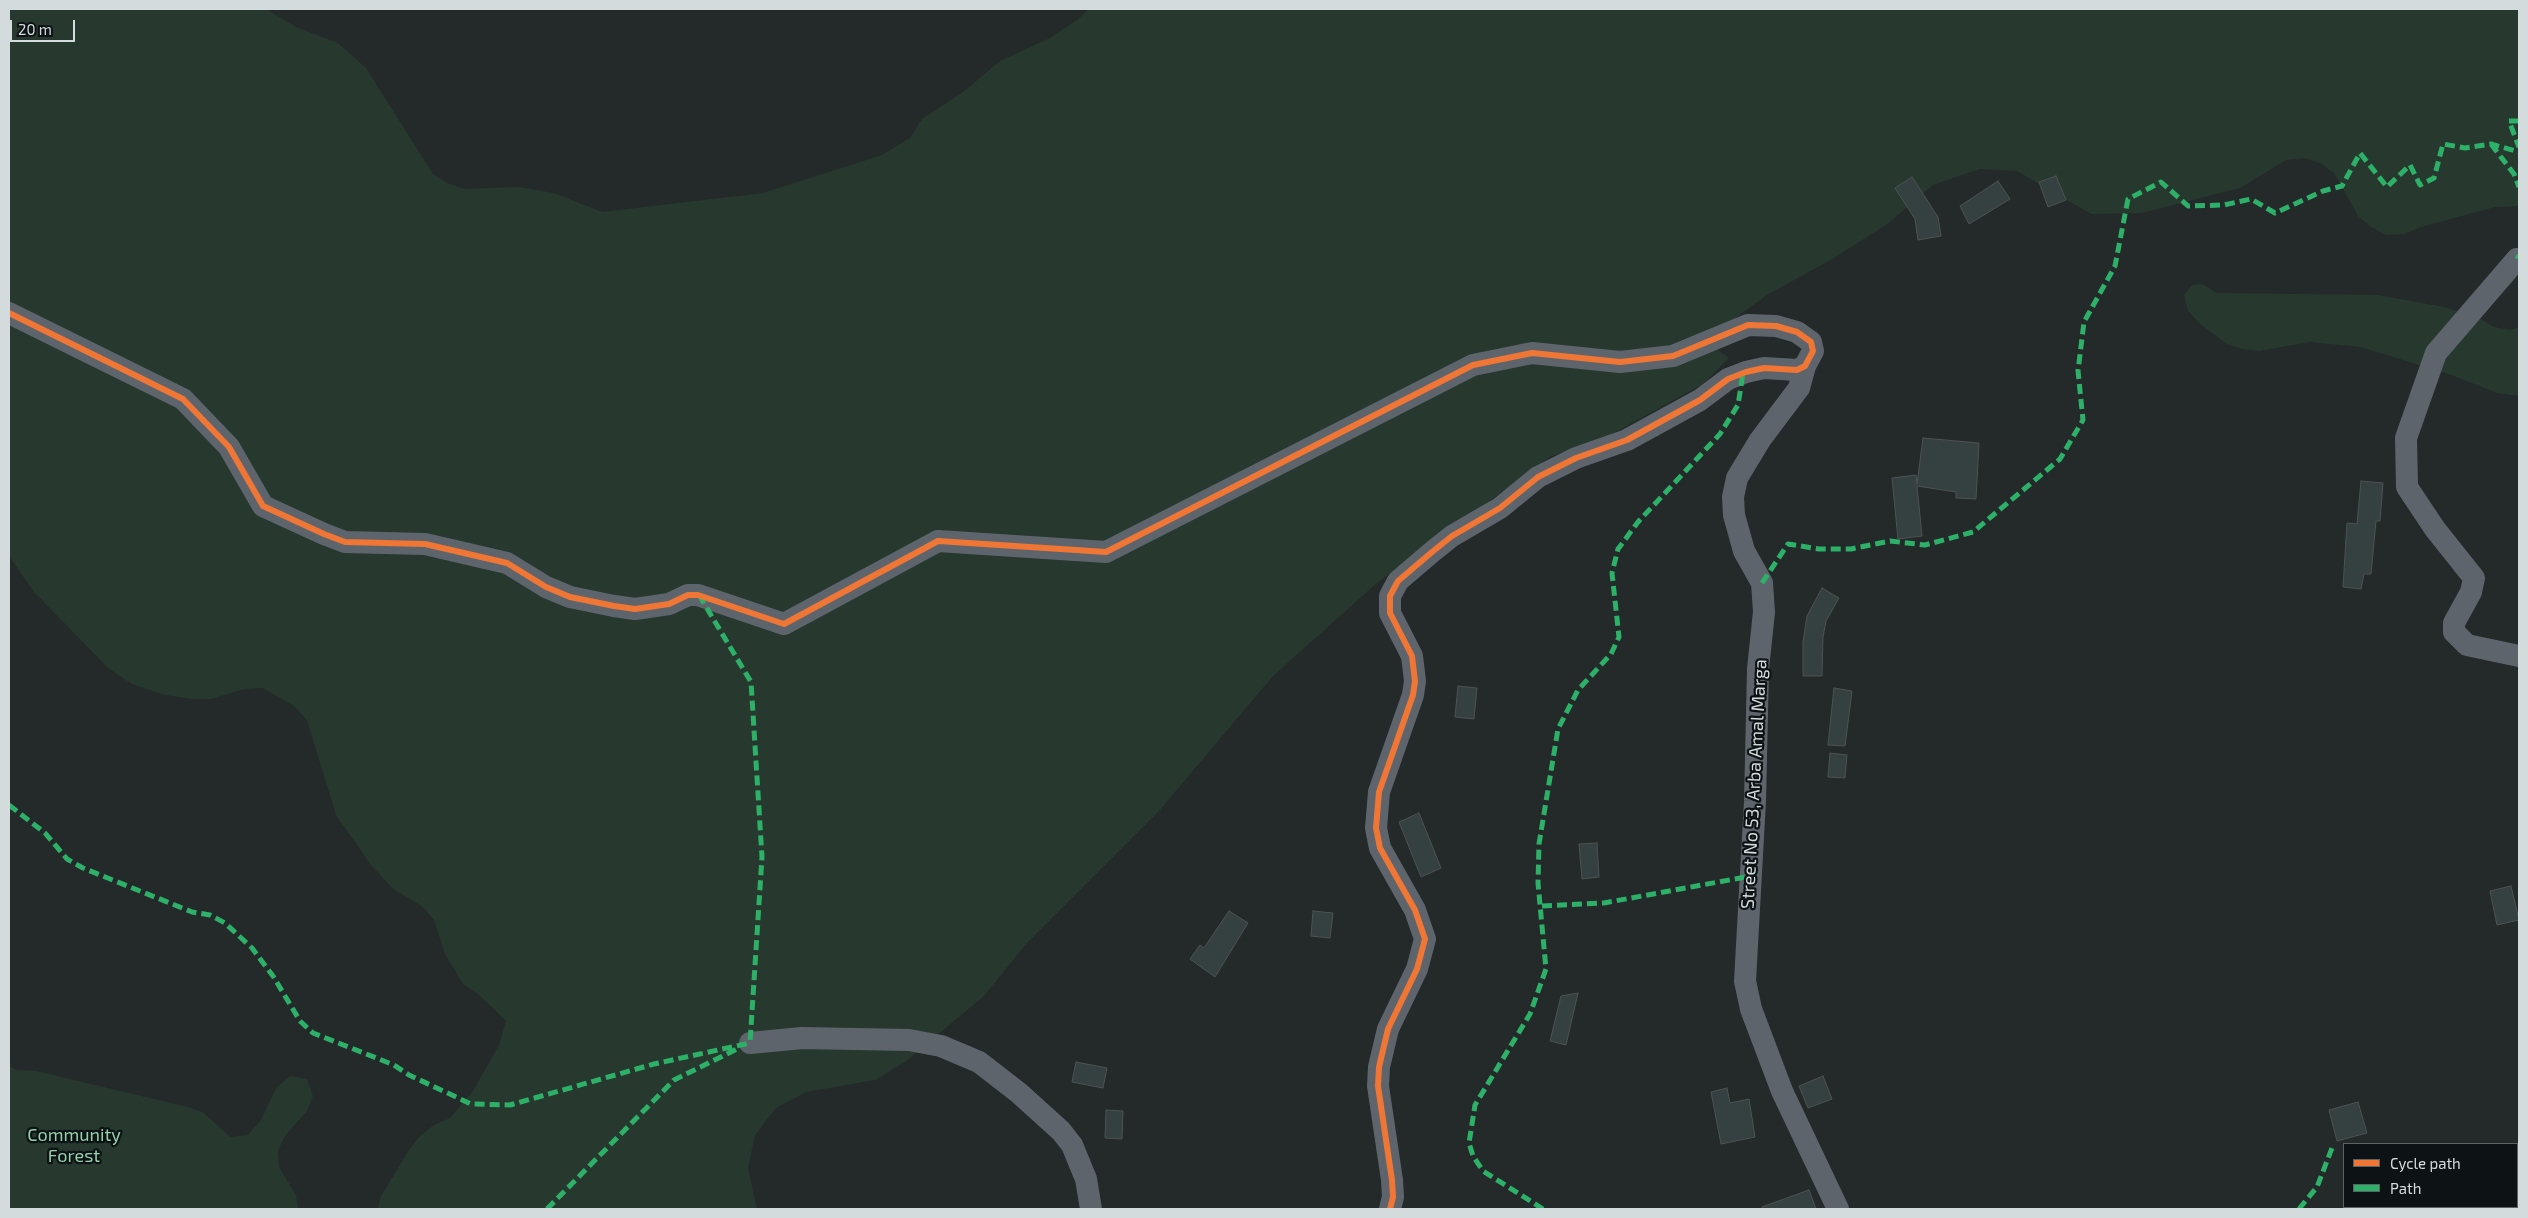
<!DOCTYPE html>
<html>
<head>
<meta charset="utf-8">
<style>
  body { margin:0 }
  #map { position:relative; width:2528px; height:1218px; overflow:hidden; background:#24292a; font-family:"Exo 2",sans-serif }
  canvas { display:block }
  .frame { position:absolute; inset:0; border:10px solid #d4dbdd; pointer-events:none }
  .legend { position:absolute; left:2343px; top:1143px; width:175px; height:65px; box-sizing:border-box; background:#0d1214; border:1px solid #5d6264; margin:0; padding:6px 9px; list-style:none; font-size:15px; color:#d4dbdd }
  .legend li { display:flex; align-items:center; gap:10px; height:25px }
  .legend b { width:25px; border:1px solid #5d6264 }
  .scale { position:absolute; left:10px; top:20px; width:65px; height:22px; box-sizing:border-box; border:2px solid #d4dbdd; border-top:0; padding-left:6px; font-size:15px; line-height:18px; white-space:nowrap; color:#d4dbdd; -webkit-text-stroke:4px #0d1214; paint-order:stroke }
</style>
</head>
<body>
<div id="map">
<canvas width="2528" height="1218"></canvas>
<div class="frame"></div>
<ul class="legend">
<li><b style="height:6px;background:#f07635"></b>Cycle path</li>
<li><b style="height:6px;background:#2db169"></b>Path</li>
</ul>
<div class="scale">20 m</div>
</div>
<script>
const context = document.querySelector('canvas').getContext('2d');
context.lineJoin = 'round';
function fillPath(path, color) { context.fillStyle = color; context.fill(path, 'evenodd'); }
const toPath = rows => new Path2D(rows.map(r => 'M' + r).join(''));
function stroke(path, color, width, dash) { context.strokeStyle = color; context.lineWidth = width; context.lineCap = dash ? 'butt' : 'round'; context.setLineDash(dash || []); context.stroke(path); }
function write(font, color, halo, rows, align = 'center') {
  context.font = font + ' "Exo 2",sans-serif'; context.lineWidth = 4.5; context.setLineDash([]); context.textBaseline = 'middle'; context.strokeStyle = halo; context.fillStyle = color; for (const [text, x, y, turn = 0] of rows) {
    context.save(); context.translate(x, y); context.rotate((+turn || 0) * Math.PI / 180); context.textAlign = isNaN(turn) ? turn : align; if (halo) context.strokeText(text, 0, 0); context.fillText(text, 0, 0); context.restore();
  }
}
const green = toPath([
  [9,9,266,9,296,27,338,43,366,68,433,174,447,183,464,189,518,187,554,193,602,212,763,193,882,155,910,138,922,119,963,92,1000,61,1048,39,1077,20,1089,9,2519,9,2519,206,2495,207,2421,227,2405,234,2386,235,2371,227,2358,216,2334,173,2320,163,2304,158,2286,160,2240,188,2142,213,2091,214,2017,171,1980,169,1933,185,1886,225,1834,258,1767,295,1705,340,1729,358,1703,384,1590,446,1551,456,1378,582,1273,676,1159,811,1026,944,984,996,905,1062,875,1080,806,1092,776,1108,755,1135,748,1168,757,1209,378,1209,381,1196,409,1150,420,1136,434,1125,450,1118,473,1091,499,1045,506,1021,478,994,463,984,445,954,434,920,423,907,392,888,371,865,336,815,307,720,294,706,263,688,244,689,212,699,193,699,165,695,132,684,108,668,34,592,9,556],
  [2202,284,2217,293,2378,295,2444,307,2479,318,2494,327,2510,330,2519,327,2519,396,2497,393,2449,374,2360,347,2310,342,2259,351,2243,349,2227,344,2200,324,2188,311,2184,295,2192,285],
  [9,1066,17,1070,36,1071,188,1107,204,1113,230,1137,248,1135,261,1120,276,1088,290,1076,307,1079,313,1096,307,1111,285,1136,278,1151,279,1167,296,1195,298,1209,9,1209]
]);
const building = toPath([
  [2056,176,2066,200,2048,207,2039,182,2056,176],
  [1912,177,1938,217,1941,236,1918,240,1915,219,1895,188,1912,177],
  [1998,181,2010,199,1969,224,1960,206,1998,181],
  [1923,438,1979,443,1976,499,1956,498,1956,492,1917,486,1922,536,1898,539,1892,478,1916,475,1917,484,1923,438],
  [2361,481,2383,483,2380,521,2376,521,2371,574,2364,574,2361,589,2343,587,2347,523,2357,524,2361,481],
  [1822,588,1839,598,1826,621,1823,637,1822,676,1803,676,1803,642,1807,616,1822,588],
  [1458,686,1477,688,1474,719,1455,717,1458,686],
  [1834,688,1852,691,1845,746,1828,745,1834,688],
  [1830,753,1847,755,1845,778,1828,777,1830,753],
  [1419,813,1441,868,1421,877,1399,822,1419,813],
  [1597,843,1599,877,1582,879,1579,844,1597,843],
  [2511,886,2519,920,2497,925,2490,891,2511,886],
  [1229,911,1248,923,1215,977,1190,959,1200,945,1204,948,1229,911],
  [1313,911,1333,913,1330,938,1311,936,1313,911],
  [1578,993,1566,1045,1550,1041,1561,996,1578,993],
  [1076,1062,1107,1068,1103,1088,1072,1082,1076,1062],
  [1823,1076,1832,1099,1808,1108,1799,1086,1823,1076],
  [1727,1088,1730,1103,1749,1099,1755,1137,1721,1144,1711,1092,1727,1088],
  [2358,1102,2367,1133,2337,1141,2329,1110,2358,1102],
  [1106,1110,1123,1111,1122,1139,1105,1138,1106,1110],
  [1809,1190,1816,1209,1762,1209,1762,1207,1809,1190]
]);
const minor = toPath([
  [2517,259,2436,353,2406,438,2407,487,2435,529,2474,578,2471,592,2454,623,2454,632,2467,645,2519,656],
  [9,313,183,399,229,447,263,506,324,534,345,542,425,544,507,563,546,587,570,597,614,606,635,609,669,604,688,595,698,595,784,624,938,541,1106,552,1473,365,1532,353,1620,362,1673,356,1748,325,1776,326,1797,332,1811,342,1813,351,1805,366,1797,370,1764,368,1746,372,1728,379,1700,400,1627,440,1576,458,1538,477,1500,508,1452,536,1432,552,1398,581,1390,596,1390,613,1412,656,1415,681,1413,695,1379,792,1376,828,1380,848,1415,910,1425,939,1417,969,1388,1029,1379,1067,1378,1086,1392,1180,1393,1197,1390,1209],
  [1805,366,1799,388,1760,440,1737,478,1733,497,1734,515,1744,551,1762,583,1764,612,1758,669,1755,801,1745,981,1751,1009,1782,1091,1838,1209],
  [750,1043,802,1038,909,1040,941,1046,979,1062,1019,1093,1061,1131,1072,1145,1086,1179,1091,1209]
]);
const quiet = toPath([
  [2519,121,2509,121,2519,147],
  [2491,144,2514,174,2519,187],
  [2517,259,2519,255],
  [1762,583,1788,544,1819,549,1851,549,1890,541,1925,545,1973,532,2060,459,2083,420,2078,371,2084,322,2115,266,2128,199,2161,182,2188,206,2224,205,2251,199,2275,213,2323,191,2342,186,2360,153,2387,187,2410,165,2420,185,2434,178,2443,144,2465,148,2491,144,2519,152],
  [699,595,751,682,762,857,750,1043],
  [9,805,45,833,67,859,83,868,192,912,210,915,225,923,252,948,273,976,300,1021,313,1033,394,1065,409,1075,471,1104,510,1105,654,1064,750,1043],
  [1542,906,1604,903,1751,876],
  [547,1209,674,1080,737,1049],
  [1543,1209,1483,1171,1473,1156,1469,1143,1475,1105,1530,1014,1546,969,1538,883,1539,844,1558,729,1578,690,1611,654,1619,637,1612,573,1618,549,1638,522,1720,434,1738,405,1743,373],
  [2299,1209,2317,1187,2332,1148]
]);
const cycleway = toPath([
  [9,313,183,399,229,447,263,506,324,534,345,542,425,544,507,563,546,587,570,597,614,606,635,609,669,604,688,595,698,595,784,624,938,541,1106,552,1473,365,1532,353,1620,362,1673,356,1748,325,1776,326,1797,332,1811,342,1813,351,1805,366,1797,370,1764,368,1746,372,1728,379,1700,400,1627,440,1576,458,1538,477,1500,508,1452,536,1432,552,1398,581,1390,596,1390,613,1412,656,1415,681,1413,695,1379,792,1376,828,1380,848,1415,910,1425,939,1417,969,1388,1029,1379,1067,1378,1086,1392,1180,1393,1197,1390,1209]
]);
const streetNames = [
  ["Street No 53, Arba Amal Marga",1754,784,-87]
];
const parkNames = [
  ["Community",74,1135],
  ["Forest",74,1156]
];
fillPath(green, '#27392e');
fillPath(building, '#354040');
stroke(building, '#4e5253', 1);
stroke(minor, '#5e646c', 22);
stroke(quiet, '#2db169', 5, [10, 5]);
stroke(cycleway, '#f07635', 6);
write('18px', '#d4dbdd', '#0d1214', streetNames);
write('18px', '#95d1ad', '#0d1214', parkNames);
</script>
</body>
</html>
